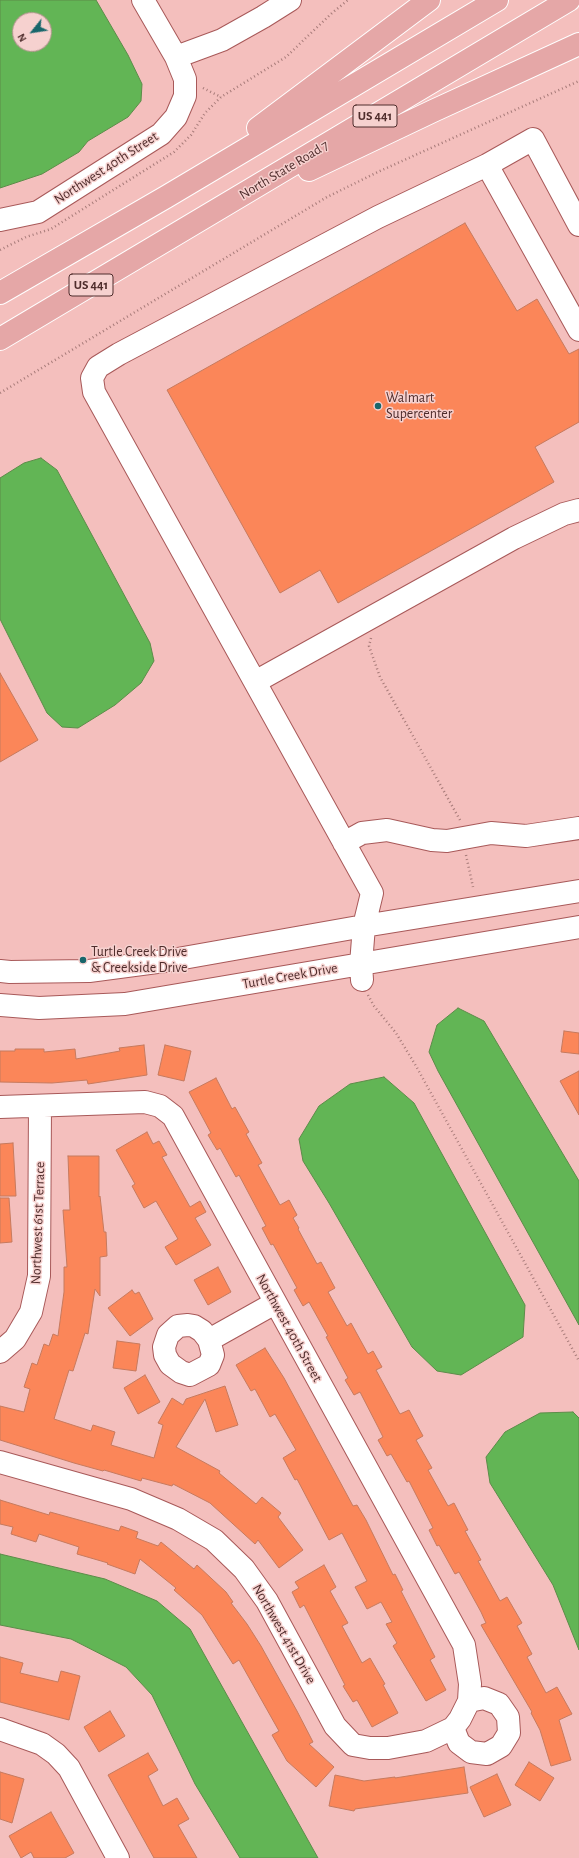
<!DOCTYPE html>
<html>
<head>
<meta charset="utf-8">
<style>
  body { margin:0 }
  #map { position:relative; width:579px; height:1858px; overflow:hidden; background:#f4bfbd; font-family:"Alegreya Sans",sans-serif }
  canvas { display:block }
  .north { position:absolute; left:12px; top:12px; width:40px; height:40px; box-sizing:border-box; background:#f6d1cf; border:1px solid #b38f8e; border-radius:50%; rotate:240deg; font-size:11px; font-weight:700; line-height:16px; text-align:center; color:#4f2d2c }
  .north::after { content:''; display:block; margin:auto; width:14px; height:18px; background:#18666b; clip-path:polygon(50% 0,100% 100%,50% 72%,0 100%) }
</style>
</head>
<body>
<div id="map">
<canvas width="579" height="1858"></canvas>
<div class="north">N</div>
</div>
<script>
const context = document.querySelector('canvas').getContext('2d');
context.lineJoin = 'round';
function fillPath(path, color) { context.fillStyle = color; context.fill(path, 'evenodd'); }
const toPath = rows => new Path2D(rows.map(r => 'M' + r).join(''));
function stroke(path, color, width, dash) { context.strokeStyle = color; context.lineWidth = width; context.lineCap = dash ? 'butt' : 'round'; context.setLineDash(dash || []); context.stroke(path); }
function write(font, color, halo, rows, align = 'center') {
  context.font = font + ' "Alegreya Sans",sans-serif'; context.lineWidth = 3; context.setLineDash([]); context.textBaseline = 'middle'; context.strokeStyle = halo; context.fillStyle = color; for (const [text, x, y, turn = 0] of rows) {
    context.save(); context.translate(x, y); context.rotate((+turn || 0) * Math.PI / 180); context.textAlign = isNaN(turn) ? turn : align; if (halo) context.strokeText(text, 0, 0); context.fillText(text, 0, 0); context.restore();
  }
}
const water = toPath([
  [0,0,96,0,128,55,142,84,141,101,128,117,88,141,79,152,42,174,0,188,0,0],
  [20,20,44,20,44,44,20,44,20,20],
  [41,458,57,470,150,643,154,661,141,683,115,705,78,728,62,727,47,713,0,619,0,478,24,463,41,458],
  [458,1008,484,1021,579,1181,579,1325,438,1071,429,1052,437,1025,458,1008],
  [384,1077,414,1103,525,1305,523,1337,461,1375,437,1371,412,1347,329,1203,303,1161,299,1139,319,1106,350,1084,384,1077],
  [573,1412,579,1418,579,1650,553,1585,490,1483,486,1457,505,1432,540,1413,573,1412],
  [0,1554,105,1579,157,1601,190,1629,318,1858,240,1858,195,1784,152,1695,126,1667,71,1639,0,1625,0,1554]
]);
const building = toPath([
  [465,223,517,311,537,299,569,354,579,349,579,422,535,447,554,482,338,603,320,570,280,593,167,390,465,223],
  [0,673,38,740,0,762,0,673],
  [564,1031,579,1033,579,1054,561,1052,564,1031],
  [144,1045,147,1075,88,1084,87,1080,52,1083,0,1082,0,1051,15,1051,15,1049,44,1049,44,1052,75,1049,76,1059,120,1051,119,1048,144,1045],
  [165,1045,191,1051,184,1081,158,1075,165,1045],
  [579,1071,579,1115,560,1081,579,1071],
  [216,1078,232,1109,235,1107,249,1132,246,1134,262,1163,258,1165,280,1205,289,1200,297,1215,293,1218,299,1228,298,1229,317,1264,321,1262,335,1288,328,1292,347,1326,351,1323,368,1354,373,1351,382,1367,376,1370,400,1414,409,1410,423,1436,416,1440,432,1468,428,1470,448,1506,454,1503,468,1530,465,1531,481,1560,478,1561,500,1601,507,1597,522,1623,517,1626,532,1654,527,1657,546,1693,557,1687,572,1714,559,1720,571,1760,551,1766,540,1730,531,1713,532,1712,481,1625,486,1623,481,1612,459,1572,455,1574,439,1545,437,1546,429,1530,433,1528,409,1481,407,1482,391,1454,387,1456,378,1440,383,1437,378,1427,360,1392,354,1395,345,1380,348,1378,326,1337,328,1336,309,1302,303,1306,294,1290,297,1288,273,1244,271,1245,262,1228,266,1226,239,1175,236,1177,220,1148,217,1150,208,1135,211,1133,189,1092,216,1078],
  [147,1132,153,1144,159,1141,167,1155,162,1157,190,1207,200,1201,206,1212,195,1218,211,1245,176,1265,165,1247,178,1239,156,1201,144,1208,132,1186,135,1184,116,1150,147,1132],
  [13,1143,16,1196,0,1196,0,1144,13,1143],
  [68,1156,99,1156,99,1197,100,1196,104,1232,106,1232,107,1256,100,1257,100,1296,95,1289,88,1334,85,1333,73,1371,69,1370,54,1419,91,1431,93,1425,115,1432,111,1445,154,1458,163,1425,158,1423,172,1398,183,1405,186,1399,225,1386,238,1425,216,1432,205,1399,176,1447,220,1471,219,1473,256,1504,262,1497,281,1513,278,1517,303,1550,279,1568,258,1540,255,1544,210,1503,173,1484,172,1486,142,1478,141,1481,104,1470,103,1471,74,1463,0,1440,0,1406,24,1412,30,1389,24,1387,32,1363,37,1365,44,1344,49,1346,53,1334,58,1336,64,1292,64,1267,67,1267,63,1210,70,1210,68,1156],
  [0,1198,9,1198,12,1242,0,1243,0,1198],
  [218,1267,231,1292,208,1305,194,1280,218,1267],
  [132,1290,135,1294,139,1292,153,1319,130,1336,108,1308,132,1290],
  [117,1341,140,1344,136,1371,113,1368,117,1341],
  [265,1348,284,1378,353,1506,357,1505,366,1520,393,1575,395,1574,403,1590,401,1591,435,1657,430,1660,446,1690,426,1701,393,1646,397,1643,386,1624,392,1622,381,1602,367,1609,355,1587,367,1581,342,1533,329,1540,297,1479,295,1480,283,1458,296,1450,275,1414,270,1417,255,1389,251,1391,236,1365,265,1348],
  [145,1375,160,1402,138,1414,124,1388,145,1375],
  [0,1500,49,1515,50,1512,119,1531,121,1526,138,1532,136,1538,158,1546,161,1542,194,1569,197,1565,226,1592,233,1602,231,1603,247,1624,261,1646,297,1711,313,1742,309,1744,334,1767,316,1787,287,1761,272,1735,279,1731,239,1660,233,1664,202,1615,174,1590,176,1588,140,1559,135,1574,107,1564,108,1563,77,1554,79,1547,39,1534,36,1542,11,1534,13,1527,0,1524,0,1500],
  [324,1565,336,1587,330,1591,348,1623,342,1626,362,1663,370,1658,385,1684,383,1685,398,1713,372,1727,357,1700,353,1702,343,1686,345,1685,304,1605,300,1608,292,1592,299,1588,295,1582,324,1565],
  [0,1657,23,1663,20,1673,58,1682,61,1671,80,1676,69,1720,0,1702,0,1657],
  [110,1711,125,1736,99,1752,84,1727,110,1711],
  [148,1753,158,1770,148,1776,163,1806,177,1798,189,1819,178,1825,197,1858,154,1858,108,1775,148,1753],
  [529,1762,554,1778,540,1801,515,1785,529,1762],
  [464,1767,468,1793,355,1809,354,1811,329,1806,335,1775,364,1781,395,1777,395,1778,464,1767],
  [0,1772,24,1779,12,1823,0,1819,0,1772],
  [497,1774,511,1805,484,1817,470,1787,497,1774],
  [51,1812,74,1853,65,1858,34,1858,31,1852,21,1858,9,1836,51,1812]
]);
const path = toPath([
  [203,88,221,97],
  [0,250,26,237,51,229,174,152,191,135,205,113,221,97,286,57,332,13,348,0],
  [0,393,327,197,380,171,579,81],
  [371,638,369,646,380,677,460,820],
  [466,855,473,887],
  [368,995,374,1006,396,1033,416,1066,579,1361]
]);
const minor = toPath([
  [176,57,222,40,263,17,290,0],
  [487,165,579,330],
  [0,220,38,212,161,134,176,117,185,96,185,79,176,57,143,0],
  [255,682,514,538,564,514,579,510],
  [344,843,362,833,387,830,432,840,447,841,491,833,526,836,579,828],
  [0,971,10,972,89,971,172,960,364,926,579,891],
  [362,980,361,964,364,926,372,893,94,392,92,378,98,367,119,354,378,217,487,165,533,139,579,225],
  [0,1005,39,1008,125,1004,579,927],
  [0,1107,145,1102,160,1106,173,1116,464,1645,470,1684,469,1701,460,1719,453,1728,426,1741,388,1748,370,1748,353,1745,335,1726,267,1601,244,1569,214,1540,178,1519,131,1499,0,1462],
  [209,1340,213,1355,209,1365,190,1375,181,1372,170,1364,165,1355,164,1347,168,1335,178,1326,188,1325,194,1326,202,1331,209,1340,275,1303],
  [0,1352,15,1339,31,1312,39,1276,40,1106],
  [453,1728,459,1743,471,1752,487,1754,501,1746,509,1733,508,1717,499,1704,484,1698,469,1701],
  [0,1729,42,1744,56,1754,69,1768,118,1858]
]);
const major = toPath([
  [258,128,429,0],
  [309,170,433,111,579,44],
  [0,293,166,197,497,0],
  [0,339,569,0]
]);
const markers = [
  [378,406,4,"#18666b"],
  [83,960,4,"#18666b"]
];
const shields = [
  [375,116,44],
  [91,285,44]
];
const shieldNames = [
  ["US 441",375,116],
  ["US 441",91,285]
];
const streetNames = [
  ["Northwest 40th Street",106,168,-33],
  ["North State Road 7",284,170,-31],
  ["Turtle Creek Drive",290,976,-10],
  ["Northwest 61st Terrace",38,1223,-88],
  ["Northwest 40th Street",289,1328,61],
  ["Northwest 41st Drive",284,1634,60]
];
const poiNames = [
  ["Walmart",386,398],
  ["Supercenter",386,414],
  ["Turtle Creek Drive",91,952],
  ["& Creekside Drive",91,968]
];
fillPath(water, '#62b555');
stroke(water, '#5c8c49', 1);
fillPath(building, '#fb8659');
stroke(building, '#c67a5e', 1);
stroke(minor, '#a85959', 24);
stroke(major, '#fff', 24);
stroke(path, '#a77b79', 2.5, [1, 3]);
stroke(minor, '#fff', 22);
stroke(major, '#e5a7a7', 22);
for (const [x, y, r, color] of markers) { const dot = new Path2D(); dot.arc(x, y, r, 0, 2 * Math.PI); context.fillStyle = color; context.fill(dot); stroke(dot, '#f6d1cf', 1.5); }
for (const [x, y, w] of shields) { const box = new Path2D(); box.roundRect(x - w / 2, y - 11, w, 22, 3); context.fillStyle = '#f6d1cf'; context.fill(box); stroke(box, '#4f2d2c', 1); }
write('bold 13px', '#4f2d2c', null, shieldNames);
write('14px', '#4f2d2c', '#f6d1cf', streetNames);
write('14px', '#4f2d2c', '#f6d1cf', poiNames, 'left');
</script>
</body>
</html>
